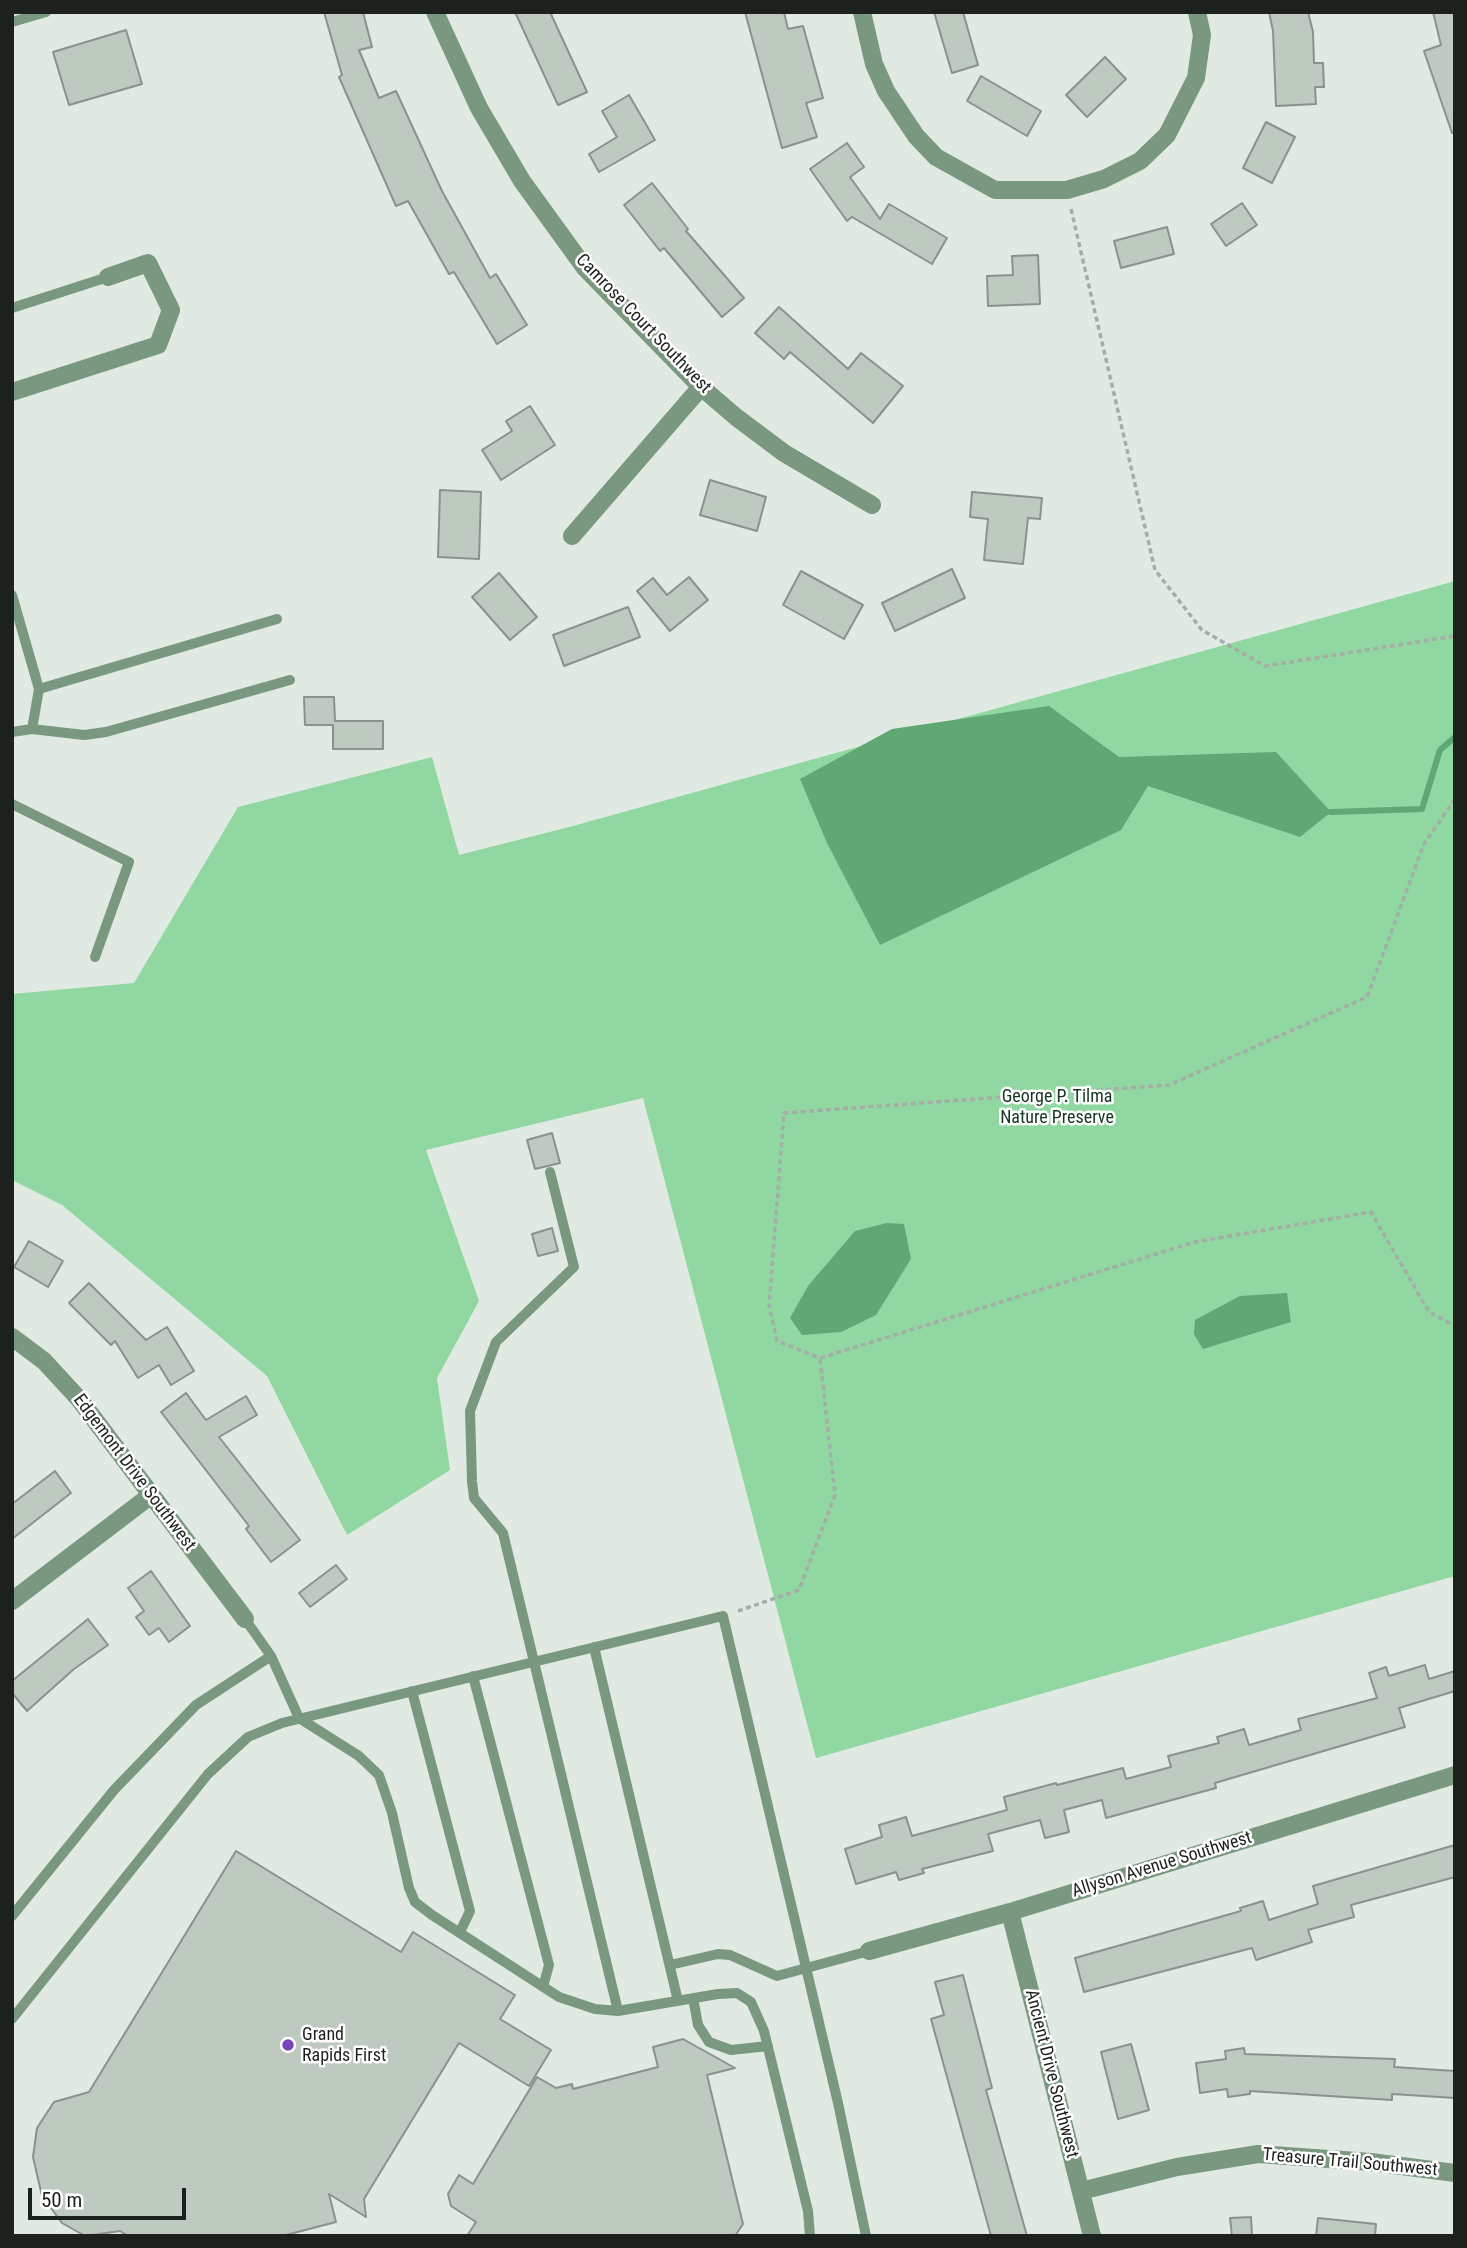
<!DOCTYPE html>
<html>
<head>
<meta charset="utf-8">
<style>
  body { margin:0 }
  #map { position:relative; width:1467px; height:2248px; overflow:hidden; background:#e0eae2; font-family:"Roboto Condensed",sans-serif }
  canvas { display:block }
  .frame { position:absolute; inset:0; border:14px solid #1d211e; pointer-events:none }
  .scale { position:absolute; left:28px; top:2188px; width:158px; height:32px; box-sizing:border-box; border:4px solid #1d211e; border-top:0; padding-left:9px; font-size:21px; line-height:24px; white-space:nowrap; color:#1d211e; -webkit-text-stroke:5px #fff; paint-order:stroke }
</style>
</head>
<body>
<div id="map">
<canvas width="1467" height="2248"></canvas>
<div class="frame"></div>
<div class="scale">50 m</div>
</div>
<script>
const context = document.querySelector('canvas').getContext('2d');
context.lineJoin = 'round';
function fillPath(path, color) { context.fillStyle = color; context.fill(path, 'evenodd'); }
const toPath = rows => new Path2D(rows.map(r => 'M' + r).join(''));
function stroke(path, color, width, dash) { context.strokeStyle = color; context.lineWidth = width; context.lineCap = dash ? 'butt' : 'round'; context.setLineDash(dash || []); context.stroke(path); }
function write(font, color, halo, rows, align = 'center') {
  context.font = font + ' "Roboto Condensed",sans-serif'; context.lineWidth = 5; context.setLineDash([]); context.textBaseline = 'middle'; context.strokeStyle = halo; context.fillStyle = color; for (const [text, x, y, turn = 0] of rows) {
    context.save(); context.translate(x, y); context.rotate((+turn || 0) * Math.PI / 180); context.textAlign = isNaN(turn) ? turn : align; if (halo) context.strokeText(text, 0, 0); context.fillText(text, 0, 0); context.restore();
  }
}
const green = toPath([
  [1455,581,1455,1576,816,1758,643,1098,426,1150,479,1301,437,1378,450,1470,347,1535,267,1376,62,1205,12,1180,12,994,134,983,238,807,432,757,459,855,573,826]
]);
const water = toPath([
  [1049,706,1119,757,1276,752,1331,812,1300,837,1148,786,1121,830,880,945,827,843,800,779,892,729],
  [887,1223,904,1224,911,1259,876,1315,841,1332,802,1335,790,1318,808,1286,855,1231],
  [1287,1293,1291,1322,1203,1349,1194,1334,1195,1320,1240,1296]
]);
const stream = toPath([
  [1331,812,1422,809,1440,750,1455,737]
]);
const building = toPath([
  [324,12,363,12,372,47,359,50,379,98,396,91,442,191,490,278,496,274,527,325,497,344,454,272,449,274,408,201,396,206,339,77,342,75,324,12],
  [515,12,550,12,587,92,558,105,515,12],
  [745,12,784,12,788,29,803,26,823,98,806,103,817,137,782,148,745,12],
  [934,12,963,12,978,65,952,73,934,12],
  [1269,12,1308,12,1313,32,1314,63,1323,63,1324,87,1315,87,1316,104,1276,106,1273,31,1269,12],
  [1433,12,1455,12,1455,132,1452,133,1424,51,1441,45,1433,12],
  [126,30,142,84,69,105,53,52,126,30],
  [1105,57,1126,79,1087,117,1066,95,1105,57],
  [981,76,1041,111,1027,136,967,101,981,76],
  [629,95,655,140,599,172,589,154,617,137,602,111,629,95],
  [1266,122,1295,137,1272,183,1243,168,1266,122],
  [847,143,864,167,850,177,880,219,889,204,947,238,932,264,852,217,847,221,810,169,847,143],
  [652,183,688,229,686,231,744,298,722,317,664,248,660,251,624,205,652,183],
  [1242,203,1257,225,1226,246,1211,224,1242,203],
  [1167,227,1174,254,1121,268,1114,241,1167,227],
  [1038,255,1040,304,988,306,987,276,1013,275,1012,256,1038,255],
  [779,307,848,369,861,353,903,386,873,423,790,352,784,359,755,333,779,307],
  [530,406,555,445,501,480,482,450,512,431,506,421,530,406],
  [710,480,766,497,757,531,700,515,710,480],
  [440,490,481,492,479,559,438,557,440,490],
  [972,492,1042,498,1040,519,1028,518,1023,564,984,560,988,519,970,517,972,492],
  [952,569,965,598,895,631,882,603,952,569],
  [801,571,863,605,844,639,783,605,801,571],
  [499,573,537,617,510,640,472,597,499,573],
  [689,577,708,600,670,631,637,591,653,578,667,595,689,577],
  [628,607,640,637,564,666,553,635,628,607],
  [304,697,334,697,335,721,383,721,383,749,333,749,333,725,305,725,304,697],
  [552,1133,560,1163,535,1169,527,1140,552,1133],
  [552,1228,558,1251,538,1256,532,1234,552,1228],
  [29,1241,63,1261,48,1287,14,1267,29,1241],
  [89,1283,146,1340,167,1327,194,1371,171,1385,159,1365,138,1378,115,1341,111,1345,69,1303,89,1283],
  [186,1393,206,1420,246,1396,257,1415,219,1437,300,1540,271,1562,246,1529,249,1526,161,1412,186,1393],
  [55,1471,71,1493,12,1539,12,1504,55,1471],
  [336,1565,347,1579,310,1607,299,1593,336,1565],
  [151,1571,190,1626,169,1642,159,1628,149,1635,136,1617,144,1611,128,1588,151,1571],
  [88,1619,108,1645,74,1669,27,1711,12,1693,12,1681,88,1619],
  [1425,1665,1429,1679,1455,1671,1455,1691,1399,1708,1405,1727,1215,1783,1216,1788,1106,1818,1102,1800,1064,1810,1069,1832,1045,1838,1040,1820,988,1834,993,1851,922,1869,924,1873,899,1880,896,1872,856,1884,845,1849,882,1837,879,1825,906,1817,912,1836,1007,1810,1004,1797,1056,1783,1057,1785,1123,1768,1126,1779,1171,1767,1168,1756,1219,1743,1217,1737,1244,1729,1249,1745,1301,1730,1298,1719,1377,1698,1369,1673,1386,1667,1389,1676,1425,1665],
  [1455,1845,1455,1877,1351,1905,1354,1917,1308,1930,1312,1942,1256,1960,1252,1948,1084,1992,1075,1958,1241,1911,1240,1908,1263,1901,1269,1920,1318,1904,1313,1886,1455,1845],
  [236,1851,401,1952,413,1932,515,1995,500,2019,551,2050,529,2086,459,2043,364,2199,366,2217,329,2194,336,2222,282,2236,128,2236,120,2231,85,2236,62,2223,42,2196,33,2157,37,2128,54,2102,89,2092,236,1851],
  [963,1975,992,2088,986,2090,1027,2236,991,2236,931,2019,944,2015,935,1982,963,1975],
  [683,2039,735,2068,707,2075,743,2224,735,2236,467,2236,476,2222,451,2206,448,2194,459,2175,473,2184,537,2077,556,2088,572,2084,573,2089,658,2067,653,2047,683,2039],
  [1131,2044,1149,2110,1118,2119,1101,2052,1131,2044],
  [1244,2048,1245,2054,1395,2059,1394,2067,1455,2071,1455,2098,1392,2094,1392,2100,1250,2091,1250,2094,1228,2097,1227,2089,1200,2093,1196,2063,1226,2059,1225,2051,1244,2048],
  [1251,2217,1252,2236,1232,2236,1230,2218,1251,2217],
  [1318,2218,1376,2224,1375,2236,1316,2236,1318,2218]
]);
const path = toPath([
  [1071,209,1155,570,1202,630,1265,666,1455,636],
  [1455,799,1424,844,1367,997,1169,1085,784,1113,769,1305,777,1341,820,1358,1195,1242,1371,1212,1429,1312,1455,1326],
  [738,1611,799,1590,835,1495,820,1358]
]);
const service = toPath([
  [12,22,46,12],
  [12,308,108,277],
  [12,595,39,689,32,729],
  [39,689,277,619],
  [12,732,32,729,84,735,106,732,290,680],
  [12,804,129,862,95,957],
  [550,1172,574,1267,496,1342,470,1411,472,1481,474,1498,503,1533,618,2011],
  [245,1619,271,1656,299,1718,359,1756,379,1775,392,1813,409,1888,415,1902,432,1915,559,1997,595,2009,618,2011,718,1994,737,1993,751,2002,764,2031,808,2211,810,2236],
  [594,1647,678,2001],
  [473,1676,549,1965,543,1987],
  [412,1691,470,1911,460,1932],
  [12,1916,114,1790,196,1705,271,1656],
  [670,1965,718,1954,730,1955,777,1976,869,1951],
  [693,1998,698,2025,709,2042,731,2050,768,2046],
  [12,2019,208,1774,248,1737,282,1723,723,1616,838,2103,866,2236]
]);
const minor = toPath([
  [435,12,479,108,522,181,585,268,701,387,736,417,784,453,872,505],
  [862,12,874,64,886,91,916,136,936,157,995,190,1067,190,1104,179,1140,161,1167,135,1196,78,1202,35,1197,12],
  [12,392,158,345,171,310,148,263,108,277],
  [572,536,701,387],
  [12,1337,44,1361,79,1399,245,1619],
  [12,1601,150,1496],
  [1010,1912,1092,2236],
  [869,1951,1010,1912,1455,1775],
  [1081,2191,1177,2167,1258,2154,1371,2162,1455,2173]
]);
const markers = [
  [288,2045,7,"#7943ba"]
];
const streetNames = [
  ["Camrose Court Southwest",643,324,46],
  ["Edgemont Drive Southwest",134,1473,53],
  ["Allyson Avenue Southwest",1162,1865,-17],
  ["Ancient Drive Southwest",1051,2074,76],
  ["Treasure Trail Southwest",1350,2163,5]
];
const parkNames = [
  ["George P. Tilma",1057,1097],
  ["Nature Preserve",1057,1118]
];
const poiNames = [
  ["Grand",302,2035],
  ["Rapids First",302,2056]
];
fillPath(green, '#90d7a1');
fillPath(water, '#5fa873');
stroke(stream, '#5fa873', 6);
fillPath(building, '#bec9c0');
stroke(building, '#89938b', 2);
stroke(path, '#a5ada7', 3.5, [5, 3.5]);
stroke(service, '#7a9880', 10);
stroke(minor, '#7a9880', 18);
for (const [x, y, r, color] of markers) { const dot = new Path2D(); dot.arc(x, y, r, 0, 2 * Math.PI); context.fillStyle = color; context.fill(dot); stroke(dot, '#fff', 2.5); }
write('18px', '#1d211e', '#fff', streetNames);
write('18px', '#15351f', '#fff', parkNames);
write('18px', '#1d211e', '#fff', poiNames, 'left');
</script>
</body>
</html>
